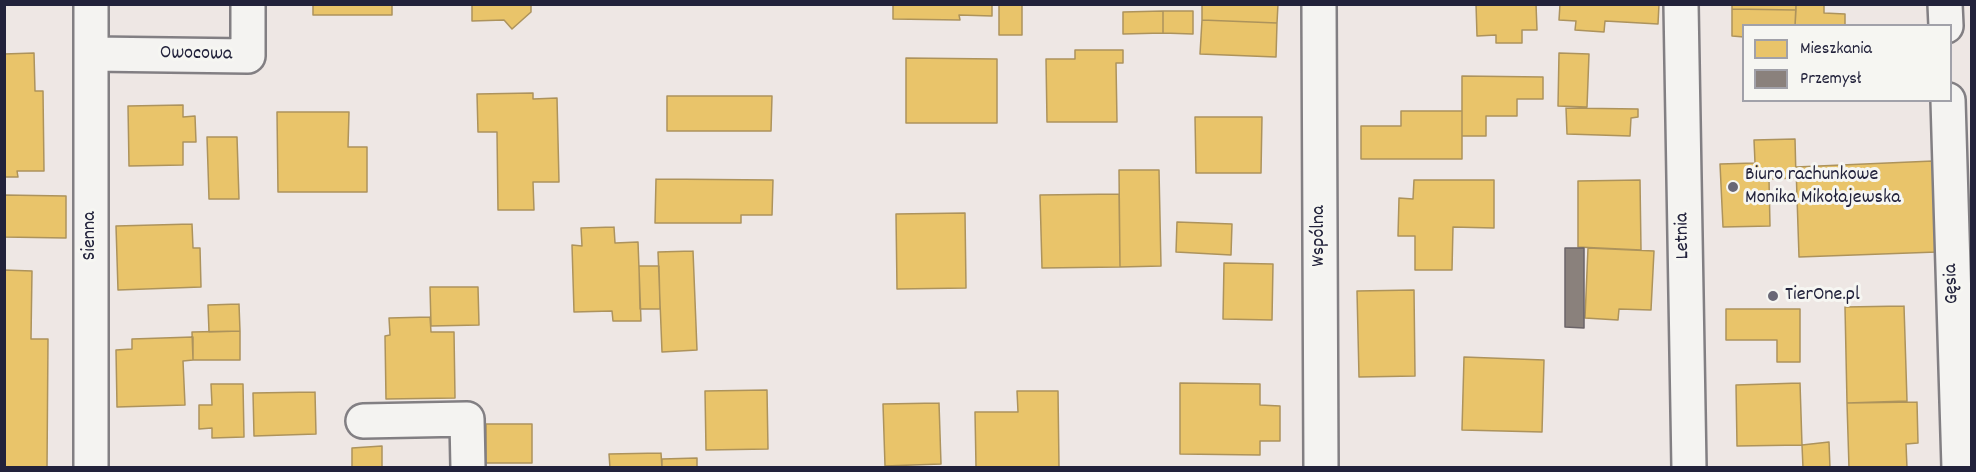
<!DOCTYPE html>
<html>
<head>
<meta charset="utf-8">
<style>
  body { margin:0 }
  #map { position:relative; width:1976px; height:472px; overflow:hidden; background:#eee7e4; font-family:Dekko,sans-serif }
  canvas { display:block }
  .frame { position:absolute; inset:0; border:6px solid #22223b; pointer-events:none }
  .legend { position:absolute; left:1742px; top:24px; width:210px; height:78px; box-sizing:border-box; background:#f6f6f2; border:2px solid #a1a1a9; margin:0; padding:8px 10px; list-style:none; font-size:18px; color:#22223b }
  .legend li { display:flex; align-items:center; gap:12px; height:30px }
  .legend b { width:30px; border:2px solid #a1a1a9 }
</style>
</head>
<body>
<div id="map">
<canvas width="1976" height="472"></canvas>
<div class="frame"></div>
<ul class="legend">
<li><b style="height:16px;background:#e9c46a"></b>Mieszkania</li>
<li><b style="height:16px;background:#8a817c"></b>Przemysł</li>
</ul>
</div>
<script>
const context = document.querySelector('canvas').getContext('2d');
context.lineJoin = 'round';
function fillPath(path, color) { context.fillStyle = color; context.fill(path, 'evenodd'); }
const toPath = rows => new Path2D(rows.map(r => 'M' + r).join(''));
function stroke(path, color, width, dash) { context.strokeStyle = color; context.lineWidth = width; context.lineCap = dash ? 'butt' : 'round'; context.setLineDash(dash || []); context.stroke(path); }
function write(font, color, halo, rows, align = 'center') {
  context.font = font + ' Dekko,sans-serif'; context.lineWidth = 6; context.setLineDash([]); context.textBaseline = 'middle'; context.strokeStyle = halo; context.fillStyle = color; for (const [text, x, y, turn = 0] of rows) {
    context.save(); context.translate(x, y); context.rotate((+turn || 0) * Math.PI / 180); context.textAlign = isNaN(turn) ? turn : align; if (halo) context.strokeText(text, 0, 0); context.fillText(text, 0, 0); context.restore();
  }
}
const homes = toPath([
  [313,4,392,4,392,15,313,15,313,4],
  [472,4,531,4,531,12,512,29,504,20,472,21,472,4],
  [893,4,992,4,992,16,959,15,960,20,893,19,893,4],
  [999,4,1022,4,1022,35,999,35,999,4],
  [1202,4,1278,4,1277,23,1202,20,1202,4],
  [1476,4,1536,4,1537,30,1522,30,1522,43,1496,43,1496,35,1477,36,1476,4],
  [1560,4,1659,4,1658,24,1605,21,1604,32,1575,30,1576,21,1559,20,1560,4],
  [1732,4,1796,4,1796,10,1732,9,1732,4],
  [1796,4,1824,4,1824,13,1845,14,1845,26,1795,26,1796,4],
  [1732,9,1796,10,1795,26,1744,26,1744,37,1732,36,1732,9],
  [1163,11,1193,11,1193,34,1163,33,1163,11],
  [1163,11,1163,33,1123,34,1123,12,1163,11],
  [1202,20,1277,23,1276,57,1200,54,1202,20],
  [1075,50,1123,50,1123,63,1116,63,1117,122,1047,122,1046,59,1075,59,1075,50],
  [34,53,35,91,43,91,44,171,17,171,18,177,4,177,4,54,34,53],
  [1559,53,1589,54,1587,107,1558,106,1559,53],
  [906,58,997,59,997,123,906,123,906,58],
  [1462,76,1543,77,1543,99,1517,99,1517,116,1486,116,1486,136,1462,136,1462,76],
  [533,93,533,99,557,98,559,182,533,182,534,210,498,210,497,132,478,132,477,94,533,93],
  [667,96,772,96,771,131,667,131,667,96],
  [183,105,183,117,195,116,196,142,183,142,183,165,129,166,128,106,183,105],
  [1566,108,1638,109,1638,117,1631,118,1630,136,1567,134,1566,108],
  [1401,111,1462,111,1462,159,1361,159,1361,126,1401,126,1401,111],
  [277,112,349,112,348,147,367,147,367,192,278,192,277,112],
  [1195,117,1262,117,1261,173,1196,173,1195,117],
  [207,137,237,137,239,199,209,199,207,137],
  [1795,139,1796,178,1769,179,1770,226,1723,227,1720,164,1755,163,1754,140,1795,139],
  [1933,161,1937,252,1799,257,1796,167,1933,161],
  [1119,170,1159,170,1161,266,1120,267,1119,170],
  [656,179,773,180,772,215,741,215,741,223,655,223,656,179],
  [1414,180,1494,180,1494,228,1453,227,1452,270,1415,270,1415,236,1398,236,1399,198,1413,199,1414,180],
  [1640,180,1641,250,1578,247,1578,181,1640,180],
  [1119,194,1120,267,1042,268,1040,195,1119,194],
  [4,195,66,196,66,238,4,237,4,195],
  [965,213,966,288,897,289,896,214,965,213],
  [1177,222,1232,224,1231,255,1176,252,1177,222],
  [192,224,193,248,200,248,201,287,118,290,116,226,192,224],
  [614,227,615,243,638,242,641,321,613,321,612,311,574,312,572,245,582,246,581,228,614,227],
  [1588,248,1654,251,1651,310,1619,309,1618,320,1585,318,1588,248],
  [693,251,697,350,662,352,658,252,693,251],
  [1224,263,1273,264,1272,320,1223,319,1224,263],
  [639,266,659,266,660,309,640,309,639,266],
  [4,270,32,271,31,339,48,339,47,468,4,468,4,270],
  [430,287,478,287,479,325,431,326,430,287],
  [1414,290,1415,376,1359,377,1357,291,1414,290],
  [239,304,240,331,209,332,208,305,239,304],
  [1904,306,1907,401,1847,403,1845,307,1904,306],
  [1726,309,1800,309,1800,362,1777,362,1777,340,1726,340,1726,309],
  [430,317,431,332,454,332,455,398,386,399,385,336,390,335,389,318,430,317],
  [240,331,240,360,193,360,192,332,240,331],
  [193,337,193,360,183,361,185,405,117,407,116,350,132,349,132,339,193,337],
  [1464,357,1544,360,1542,432,1462,430,1464,357],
  [1180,383,1260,384,1260,405,1280,406,1280,441,1260,441,1260,455,1180,454,1180,383],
  [1800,383,1802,445,1737,446,1736,385,1800,383],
  [211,384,243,384,244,437,212,438,212,428,199,429,199,405,212,405,211,384],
  [767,390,768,449,706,450,705,391,767,390],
  [1017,391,1058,391,1059,467,976,467,975,412,1018,412,1017,391],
  [315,392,316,434,254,436,253,393,315,392],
  [1917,402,1918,443,1906,444,1907,468,1849,468,1847,403,1917,402],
  [939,403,941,464,885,466,883,404,939,403],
  [486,424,532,424,532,463,486,463,486,424],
  [1829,442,1830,468,1803,468,1802,445,1829,442],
  [382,446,382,468,352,468,352,448,382,446],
  [661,453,662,468,610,468,609,454,661,453],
  [697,458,697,468,662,468,662,459,697,458]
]);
const industry = toPath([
  [1565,248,1584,248,1584,328,1565,327,1565,248]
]);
const minor = toPath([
  [1319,4,1321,468],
  [1681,4,1689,468],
  [1945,4,1946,26],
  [92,54,248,56,248,4],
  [1948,100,1959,468],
  [363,421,467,419,468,468],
  [91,468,91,4]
]);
const markers = [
  [1733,187,6,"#696776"],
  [1773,296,6,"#696776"]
];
const streetNames = [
  ["Owocowa",196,55,1],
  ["Sienna",91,236,-90],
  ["Wspólna",1320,236,-90],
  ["Letnia",1684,236,-91],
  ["Gęsia",1953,284,-92]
];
const poiNames = [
  ["Biuro rachunkowe",1745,176],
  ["Monika Mikołajewska",1745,199],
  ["TierOne.pl",1785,296]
];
fillPath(homes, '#e9c46a');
stroke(homes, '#ad935c', 1.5);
fillPath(industry, '#8a817c');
stroke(industry, '#6b6468', 1.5);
stroke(minor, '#827f83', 38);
stroke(minor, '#f4f3f1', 33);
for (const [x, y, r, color] of markers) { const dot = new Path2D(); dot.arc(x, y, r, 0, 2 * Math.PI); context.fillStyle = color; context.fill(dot); stroke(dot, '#f6f6f2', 2); }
write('20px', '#22223b', '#f6f6f2', streetNames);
write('20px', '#22223b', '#f6f6f2', poiNames, 'left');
</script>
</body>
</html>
